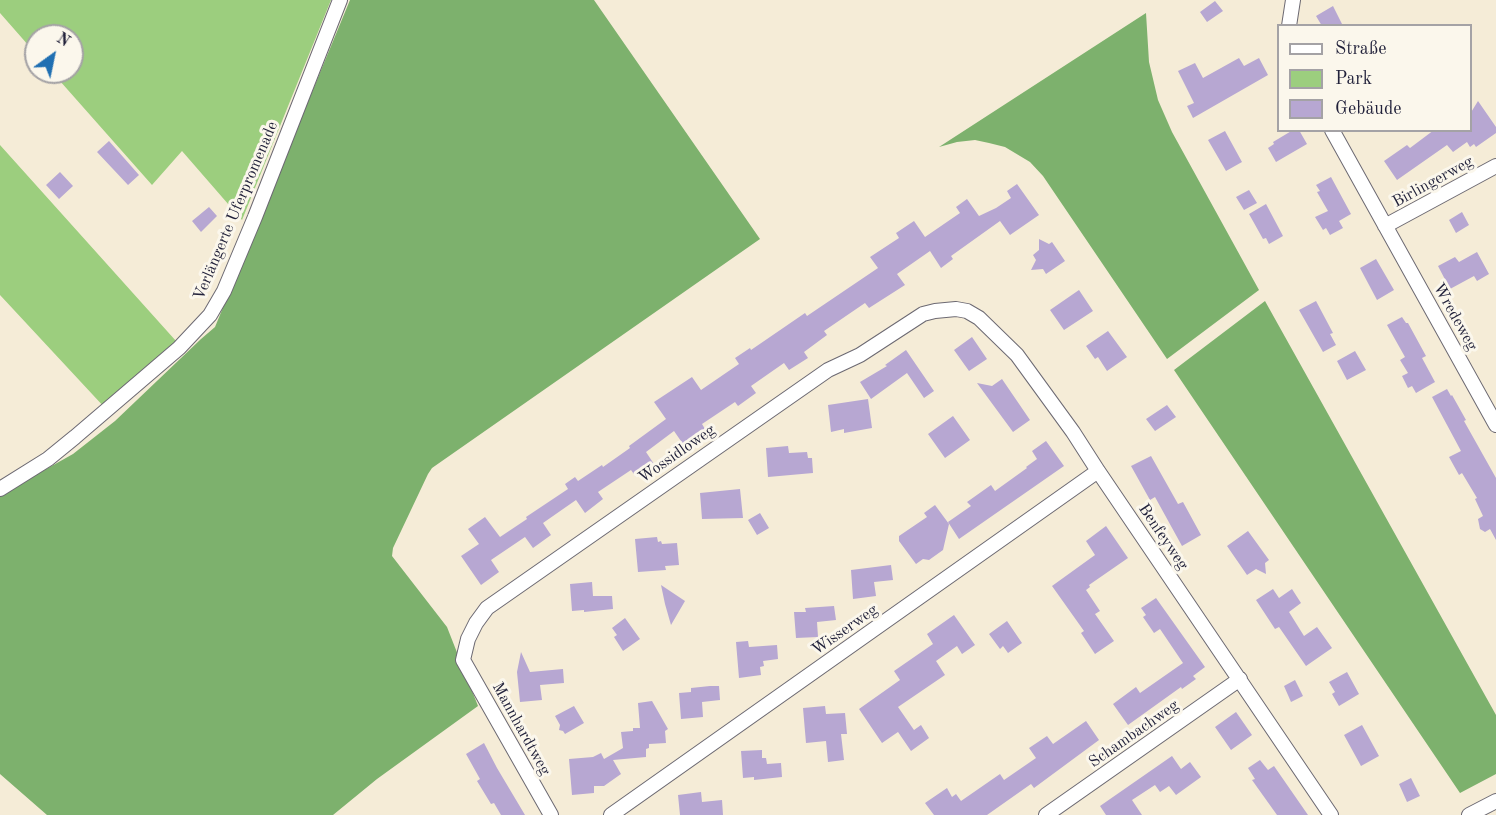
<!DOCTYPE html>
<html>
<head>
<meta charset="utf-8">
<style>
  body { margin:0 }
  #map { position:relative; width:1496px; height:815px; overflow:hidden; background:#f5ecd7; font-family:"Old Standard TT",serif }
  canvas { display:block }
  .legend { position:absolute; left:1277px; top:24px; width:195px; height:108px; box-sizing:border-box; background:#fbf7ec; border:2px solid #a4a2a5; margin:0; padding:8px 10px; list-style:none; font-size:18px; color:#22223b }
  .legend li { display:flex; align-items:center; gap:12px; height:30px }
  .legend b { width:30px; border:2px solid #a4a2a5 }
  .north { position:absolute; left:24px; top:24px; width:60px; height:60px; box-sizing:border-box; background:#fbf7ec; border:2px solid #a4a2a5; border-radius:50%; rotate:33deg; font-size:16px; font-weight:700; line-height:24px; text-align:center; color:#22223b }
  .north::after { content:''; display:block; margin:auto; width:21px; height:27px; background:#1f6fb2; clip-path:polygon(50% 0,100% 100%,50% 72%,0 100%) }
</style>
</head>
<body>
<div id="map">
<canvas width="1496" height="815"></canvas>
<ul class="legend">
<li><b style="height:8px;background:#fff"></b>Straße</li>
<li><b style="height:16px;background:#9cce7e"></b>Park</li>
<li><b style="height:16px;background:#b7a7d2"></b>Gebäude</li>
</ul>
<div class="north">N</div>
</div>
<script>
const context = document.querySelector('canvas').getContext('2d');
context.lineJoin = 'round';
function fillPath(path, color) { context.fillStyle = color; context.fill(path, 'evenodd'); }
const toPath = rows => new Path2D(rows.map(r => 'M' + r).join(''));
function stroke(path, color, width, dash) { context.strokeStyle = color; context.lineWidth = width; context.lineCap = dash ? 'butt' : 'round'; context.setLineDash(dash || []); context.stroke(path); }
function write(font, color, halo, rows, align = 'center') {
  context.font = font + ' "Old Standard TT",serif'; context.lineWidth = 6; context.setLineDash([]); context.textBaseline = 'middle'; context.strokeStyle = halo; context.fillStyle = color; for (const [text, x, y, turn = 0] of rows) {
    context.save(); context.translate(x, y); context.rotate((+turn || 0) * Math.PI / 180); context.textAlign = isNaN(turn) ? turn : align; if (halo) context.strokeText(text, 0, 0); context.fillText(text, 0, 0); context.restore();
  }
}
const green = toPath([
  [0,0,331,0,242,220,182,151,152,185,52,72,72,72,72,36,36,36,36,54,0,13],
  [0,145,176,341,106,409,0,295]
]);
const forest = toPath([
  [350,0,594,0,760,239,432,468,428,474,393,548,392,556,447,627,478,706,377,779,333,815,47,815,0,774,0,495,73,454,115,421,201,339,215,327],
  [1146,13,1149,62,1158,100,1172,132,1259,290,1167,359,1043,176,1030,162,1005,147,989,143,975,140,957,142,939,147],
  [1265,301,1496,715,1496,774,1460,793,1174,370]
]);
const building = toPath([
  [1215,1,1223,11,1207,22,1200,12],
  [1333,6,1343,26,1322,26,1316,16],
  [1239,58,1244,66,1259,58,1268,75,1193,118,1187,106,1194,103,1178,71,1195,63,1203,78],
  [1478,101,1496,127,1496,133,1476,147,1474,144,1470,147,1467,142,1453,152,1447,145,1397,180,1384,161,1407,145,1410,148,1434,130,1470,130,1470,114],
  [1293,130,1299,130,1307,144,1276,162,1268,148,1274,144,1273,142],
  [1225,131,1242,162,1226,171,1208,140],
  [109,141,139,175,128,185,97,152],
  [60,172,73,186,59,199,46,185],
  [1331,177,1351,214,1339,221,1343,228,1330,235,1326,228,1323,230,1315,217,1328,211,1317,192,1320,191,1316,185],
  [1017,184,1039,215,1010,235,1000,221,951,256,953,259,941,268,930,251,897,274,905,285,869,308,865,303,824,331,827,335,804,352,808,358,789,370,784,363,751,386,756,393,738,406,735,402,702,424,705,429,683,444,674,431,646,452,654,464,636,477,631,470,598,492,603,499,585,513,576,500,543,523,551,535,533,548,525,537,491,560,499,572,481,585,461,556,479,544,468,529,485,517,500,537,527,519,526,517,568,489,565,484,575,477,578,481,602,465,603,467,630,448,629,446,666,419,654,402,692,377,701,390,739,364,735,358,750,348,751,350,805,313,807,316,878,268,870,257,899,238,896,233,914,221,925,237,960,213,956,207,967,199,979,216,996,208,1011,198,1007,191],
  [1249,190,1257,203,1244,210,1236,197],
  [1266,204,1283,236,1269,244,1266,238,1263,239,1249,214],
  [209,207,217,216,201,232,192,221],
  [1462,212,1469,225,1456,233,1449,220],
  [1039,239,1049,244,1052,242,1065,261,1046,274,1043,269,1031,270,1036,260,1033,255,1039,250],
  [1477,252,1489,274,1477,281,1474,276,1450,289,1438,266,1455,257,1459,262],
  [1376,259,1394,290,1377,300,1360,268],
  [1079,290,1093,311,1064,330,1050,310],
  [1316,301,1333,333,1330,334,1336,345,1323,352,1299,310],
  [1402,317,1406,323,1408,323,1426,356,1422,358,1435,382,1416,393,1412,386,1408,388,1402,376,1408,373,1400,360,1405,357,1387,325],
  [1108,331,1127,357,1107,371,1098,357,1095,359,1086,346],
  [972,337,987,359,969,371,954,350],
  [906,350,934,391,924,398,907,373,871,399,860,382,887,366,885,365],
  [1355,351,1366,370,1347,380,1337,361],
  [1002,379,1030,420,1013,432,977,383,992,386],
  [1447,389,1451,396,1452,395,1466,420,1464,421,1496,478,1496,540,1490,529,1485,532,1480,529,1478,519,1483,516,1475,499,1477,498,1462,473,1459,475,1449,457,1461,451,1432,397],
  [868,399,872,428,844,433,844,429,831,432,828,405],
  [1167,405,1176,417,1155,431,1146,419],
  [953,416,970,440,945,458,928,434],
  [1046,441,1064,466,959,539,948,522,971,506,967,502,991,485,995,491,1027,468,1026,467,1037,459,1032,451],
  [788,446,789,453,807,452,808,458,812,458,813,473,768,477,766,448],
  [1151,456,1178,504,1183,502,1201,535,1182,546,1155,497,1150,500,1131,466],
  [740,489,743,518,702,519,700,493],
  [935,505,949,524,943,550,929,560,923,559,916,564,899,541,899,536,927,517,924,513],
  [760,513,769,528,757,535,748,520],
  [1106,526,1128,558,1089,585,1090,587,1086,590,1100,611,1095,614,1114,641,1095,654,1081,633,1084,631,1052,586,1095,555,1086,541],
  [1248,531,1269,560,1265,563,1266,574,1256,569,1247,575,1227,546],
  [657,537,658,542,661,541,662,544,677,543,679,565,665,566,666,570,638,572,635,539],
  [891,565,893,580,874,582,876,596,853,599,851,570],
  [592,582,593,596,612,596,613,609,584,612,584,610,572,611,570,584],
  [661,585,685,601,671,625,665,604],
  [1273,589,1279,598,1292,589,1301,603,1289,612,1304,636,1317,627,1332,648,1306,666,1279,627,1275,629,1256,600],
  [1156,598,1205,667,1193,676,1196,679,1182,689,1181,687,1128,725,1113,704,1136,687,1140,693,1183,663,1160,629,1154,633,1143,617,1146,615,1141,608],
  [834,606,836,620,817,622,818,637,796,638,794,612,806,612,805,608],
  [954,615,975,645,962,654,957,646,936,661,945,675,898,707,914,730,921,725,929,738,911,751,898,732,882,743,859,709,900,680,894,671,933,644,927,634],
  [625,618,640,639,623,651,614,637,617,635,612,628],
  [1007,621,1022,643,1008,653,1003,646,1000,649,989,634],
  [748,641,749,647,777,645,778,659,763,661,764,666,760,667,761,675,739,678,736,642],
  [521,652,530,672,563,669,564,683,540,685,542,700,520,702,517,672],
  [1347,672,1359,694,1339,706,1332,694,1335,692,1329,682],
  [1295,680,1303,696,1291,702,1284,686],
  [710,686,719,686,720,700,702,702,703,717,681,719,679,693,691,692,691,688],
  [652,701,668,729,665,731,666,743,649,744,649,748,646,749,646,757,613,760,621,774,604,786,594,786,594,793,572,795,569,759,593,757,601,753,604,759,623,748,621,732,633,731,633,728,640,728,638,703],
  [574,706,584,723,565,734,563,731,559,730,560,725,555,716],
  [825,706,826,714,845,713,847,734,841,734,844,760,828,762,826,741,806,743,803,708],
  [1236,712,1252,735,1231,750,1215,727],
  [1086,721,1099,740,1034,788,1031,784,987,815,934,815,925,803,947,788,952,797,956,794,961,801,1000,774,1004,780,1036,758,1029,748,1047,736,1053,744],
  [1362,725,1379,756,1361,766,1344,735],
  [484,743,497,768,525,815,501,815,494,803,491,804,477,781,480,779,466,754],
  [762,750,762,758,766,758,767,764,781,763,782,777,754,780,754,777,743,778,741,751],
  [1172,756,1181,769,1190,762,1201,777,1176,795,1169,786,1160,792,1155,785,1132,800,1142,815,1106,815,1100,806],
  [1260,760,1268,770,1274,766,1308,815,1277,815,1252,780,1255,779,1248,768],
  [1411,778,1420,796,1407,802,1399,784],
  [701,792,702,802,722,800,723,815,680,815,678,795]
]);
const street = toPath([
  [1289,26,1293,0],
  [1332,130,1496,425],
  [1385,226,1496,166],
  [0,489,48,459,75,437,179,348,210,315,224,291,255,217,340,0],
  [551,815,463,660,468,639,476,623,487,608,828,370,860,355,923,314,935,311,956,309,967,311,979,318,1017,355,1073,432,1098,471,1331,815],
  [611,815,1098,471],
  [1046,815,1240,679],
  [1469,815,1496,801]
]);
const streetNames = [
  ["Birlingerweg",1433,182,-29],
  ["Verlängerte Uferpromenade",236,211,-67],
  ["Wredeweg",1455,317,61],
  ["Wossidloweg",677,454,-35],
  ["Benfeyweg",1163,537,56],
  ["Wisserweg",845,630,-35],
  ["Mannhardtweg",521,729,61],
  ["Schambachweg",1134,734,-35]
];
fillPath(green, '#9cce7e');
fillPath(forest, '#7db16d');
fillPath(building, '#b7a7d2');
stroke(street, '#6c6972', 16);
stroke(street, '#fff', 14);
write('16px', '#22223b', '#fbf7ec', streetNames);
</script>
</body>
</html>
